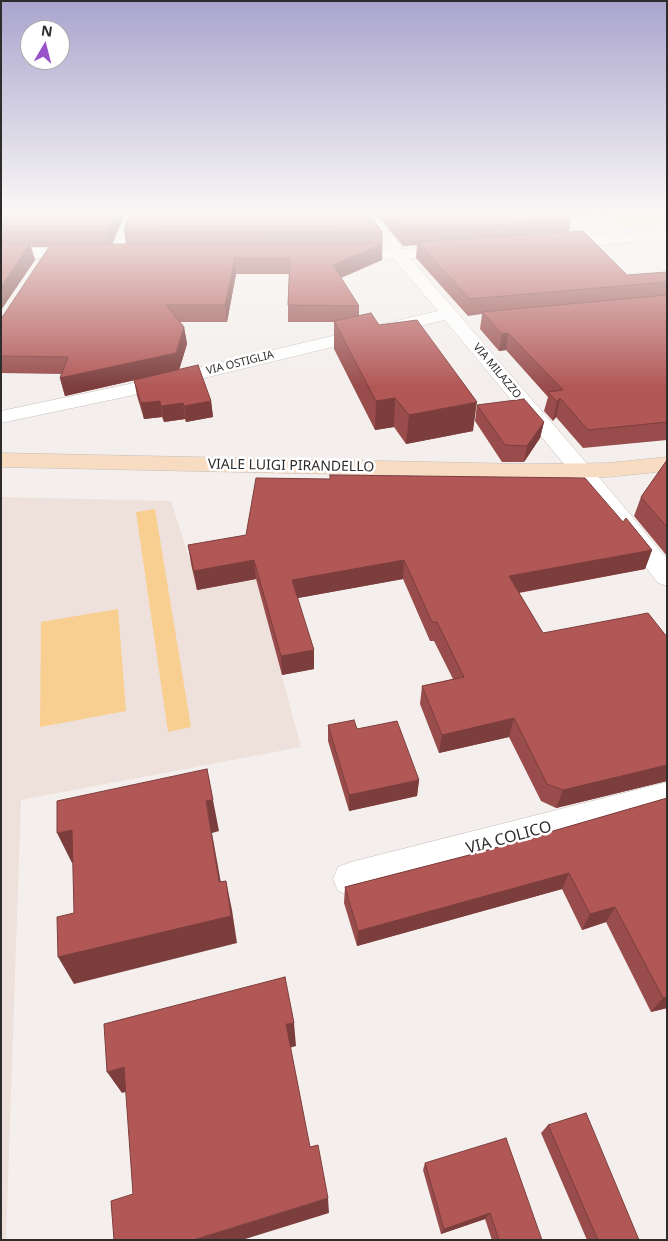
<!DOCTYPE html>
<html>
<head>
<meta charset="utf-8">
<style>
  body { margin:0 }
  #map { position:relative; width:668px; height:1241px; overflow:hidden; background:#f4efec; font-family:"Noto Sans",sans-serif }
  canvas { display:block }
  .frame { position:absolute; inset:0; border:2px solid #2f2d2c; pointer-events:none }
  .north { position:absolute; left:20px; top:20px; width:50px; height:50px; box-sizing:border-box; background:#fff; border:1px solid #acabab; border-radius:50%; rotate:8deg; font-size:14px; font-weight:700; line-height:20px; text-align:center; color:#2f2d2c }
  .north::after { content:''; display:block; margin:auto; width:18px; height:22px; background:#9753c7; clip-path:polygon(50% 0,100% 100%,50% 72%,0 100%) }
</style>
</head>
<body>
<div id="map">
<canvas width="668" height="1241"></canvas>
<div class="frame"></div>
<div class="north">N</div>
</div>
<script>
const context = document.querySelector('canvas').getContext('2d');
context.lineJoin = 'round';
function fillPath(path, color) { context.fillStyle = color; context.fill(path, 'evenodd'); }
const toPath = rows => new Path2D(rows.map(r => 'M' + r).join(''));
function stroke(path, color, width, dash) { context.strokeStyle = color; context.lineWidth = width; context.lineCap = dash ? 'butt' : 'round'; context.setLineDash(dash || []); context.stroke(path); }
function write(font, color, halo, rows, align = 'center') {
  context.font = font + ' "Noto Sans",sans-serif'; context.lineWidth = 5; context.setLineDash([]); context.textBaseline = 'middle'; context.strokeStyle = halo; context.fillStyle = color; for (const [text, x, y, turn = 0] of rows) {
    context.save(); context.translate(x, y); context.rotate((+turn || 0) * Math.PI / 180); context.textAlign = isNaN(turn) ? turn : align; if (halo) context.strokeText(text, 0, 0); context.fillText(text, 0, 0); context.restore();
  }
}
const built = toPath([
  [1,497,171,501,191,564,256,579,301,747,21,800,6,1240,1,1240]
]);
const green = toPath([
  [609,213,661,213,667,218,667,224,625,227],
  [155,509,191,727,168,732,136,512],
  [118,609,126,711,40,727,41,622]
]);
const lane = toPath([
  [126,213,136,213,122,253,116,256,112,255,110,253,126,213]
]);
const street = toPath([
  [357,213,372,213,403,249,455,245,460,247,463,250,460,253,455,255,410,258,614,495,667,559,667,586,658,583,598,505,445,320,129,396,1,423,1,411,129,384,438,311,394,259,340,257,337,254,340,251,345,249,387,249,357,213],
  [586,213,602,213,626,233,667,231,667,239,555,248,550,246,547,243,550,240,555,238,610,235,586,213],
  [1,248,82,248,87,250,90,253,87,256,82,258,1,258,1,248],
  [667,782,667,811,351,896,338,891,333,879,338,867,351,862,667,782]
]);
const secondary = toPath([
  [1,453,526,464,608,463,667,457,667,471,608,477,526,478,1,467,1,453]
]);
const wall = toPath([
  [1,213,125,213,112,244,126,244,124,231,383,232,382,260,341,278,359,306,359,316,379,325,473,431,406,444,394,427,375,430,334,349,334,322,288,322,288,305,289,274,236,274,227,322,180,322,184,327,187,344,179,370,211,401,213,417,186,422,185,419,164,422,162,417,144,419,137,396,134,380,139,379,65,396,60,378,61,374,1,373,1,317,3,316,50,247,31,247,35,260,1,310],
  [375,213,565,213,571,220,569,232,627,275,667,272,667,440,583,448,556,417,553,421,544,411,548,397,506,350,499,351,480,329,482,314,468,316,416,258,417,245,403,246],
  [477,405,544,422,540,438,524,462,502,462,475,421],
  [667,460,667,556,634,516,641,497],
  [623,522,652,550,645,569,519,593,543,633,667,637,667,781,556,808,541,801,509,737,439,753,420,704,422,686,453,679,434,641,430,641,403,579,297,598,314,669,282,675,256,579,197,590,191,564,188,545],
  [328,725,357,729,419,780,417,796,349,811,328,741],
  [667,798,667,1008,651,1012,606,922,582,930,562,889,357,946,344,903,345,887,477,853],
  [548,1125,639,1240,587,1240,541,1133],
  [425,1163,542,1240,492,1240,485,1219,441,1234,423,1170]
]);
const shadedWall = toPath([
  [116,213,125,213,111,246,108,231],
  [30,244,35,260,1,310,1,287],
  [382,244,382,260,333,281,333,265],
  [235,258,236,274,227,322,225,305],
  [184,327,187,344,179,370,65,396,60,378],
  [508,333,506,350,499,351,502,334],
  [395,398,394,427,375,430,376,401],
  [560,398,556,417,553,421,557,402],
  [160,401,162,417,144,419,141,403],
  [211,401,213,417,186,422,184,406],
  [477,402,473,431,406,444,409,415],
  [183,403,185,419,164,422,161,406],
  [544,422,540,438,524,462,527,446],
  [652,550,645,569,505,595,509,576],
  [254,560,256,579,197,590,194,571],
  [404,560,403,579,293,599,292,580],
  [314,650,314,669,282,675,281,656],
  [514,718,509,737,439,753,442,735],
  [667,765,667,781,556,808,563,790],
  [207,769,219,831,212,833,226,911,219,882,206,801],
  [419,780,417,796,349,811,349,795],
  [72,830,86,860,72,863,57,833],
  [569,873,562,889,357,946,358,931],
  [226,881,232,910,237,943,74,984,58,957],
  [615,907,606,922,582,930,590,914],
  [667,997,667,1008,651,1012,663,998],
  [294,1023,296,1046,289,1048,286,1024],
  [124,1067,138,1088,122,1093,107,1072],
  [328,1198,329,1213,242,1240,193,1240],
  [490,1213,485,1219,441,1234,444,1229]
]);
const building = toPath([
  [1,213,116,213,108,231,1,231,1,213],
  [130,213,367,213,383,232,124,231,130,213],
  [388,213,565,213,571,220,404,231,388,213],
  [583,231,627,275,667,272,667,282,470,299,417,242,583,231],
  [1,244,30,244,1,287,1,244],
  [51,244,382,244,333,265,359,306,288,305,290,258,235,258,225,305,166,305,184,327,176,353,60,378,68,357,1,356,1,317,3,316,51,244],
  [667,295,667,422,588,430,560,398,557,402,548,392,563,390,508,333,502,334,482,312,667,295],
  [371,313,379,325,417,320,477,402,409,415,395,398,376,401,334,321,371,313],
  [198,365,211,401,184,406,183,403,161,406,160,401,141,403,134,380,198,365],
  [524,399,544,422,527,446,505,445,477,405,524,399],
  [667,460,667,527,641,497,667,460],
  [330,475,585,478,623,522,626,518,652,550,509,576,543,633,648,613,667,637,667,765,563,790,547,784,514,718,442,735,422,686,464,677,437,622,432,622,404,560,292,580,314,650,281,656,254,560,194,571,188,545,246,535,256,478,330,479,330,475],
  [354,720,357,729,397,721,419,780,349,795,328,725,354,720],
  [207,769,213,800,206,801,219,882,226,881,231,916,58,957,57,917,74,913,72,830,57,833,57,801,207,769],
  [667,798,667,997,663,998,615,907,590,914,569,873,358,931,345,887,477,853,667,798],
  [285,977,294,1023,286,1024,310,1147,318,1145,328,1198,193,1240,114,1240,111,1201,133,1194,124,1067,107,1072,104,1024,285,977],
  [586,1113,639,1240,598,1240,548,1125,586,1113],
  [506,1138,542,1240,499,1240,490,1213,444,1229,425,1163,506,1138]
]);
const farStreetnames = [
  ["VIA OSTIGLIA",240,363,-14],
  ["VIA MILAZZO",497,371,50]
];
const streetNames = [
  ["VIALE LUIGI PIRANDELLO",291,466,1]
];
const nearStreetnames = [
  ["VIA COLICO",509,838,-15]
];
fillPath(built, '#eee0db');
fillPath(green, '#f9cf91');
stroke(lane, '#c2bdbb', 2);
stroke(street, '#c2bdbb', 1);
stroke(secondary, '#c2bdbb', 1);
fillPath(lane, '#fff');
fillPath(street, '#fff');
fillPath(secondary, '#f8dcc2');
fillPath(wall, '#984c4b');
fillPath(shadedWall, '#7c3e3d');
fillPath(building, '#b15857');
stroke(building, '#7c3e3d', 1);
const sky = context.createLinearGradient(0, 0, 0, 387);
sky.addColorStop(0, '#a9a4cd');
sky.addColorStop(0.55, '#faf8f6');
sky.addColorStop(1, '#faf8f600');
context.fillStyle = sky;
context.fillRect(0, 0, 668, 387);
write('11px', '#2f2d2c', '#fff', farStreetnames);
write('14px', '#2f2d2c', '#fff', streetNames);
write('16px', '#2f2d2c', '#fff', nearStreetnames);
</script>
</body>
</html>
